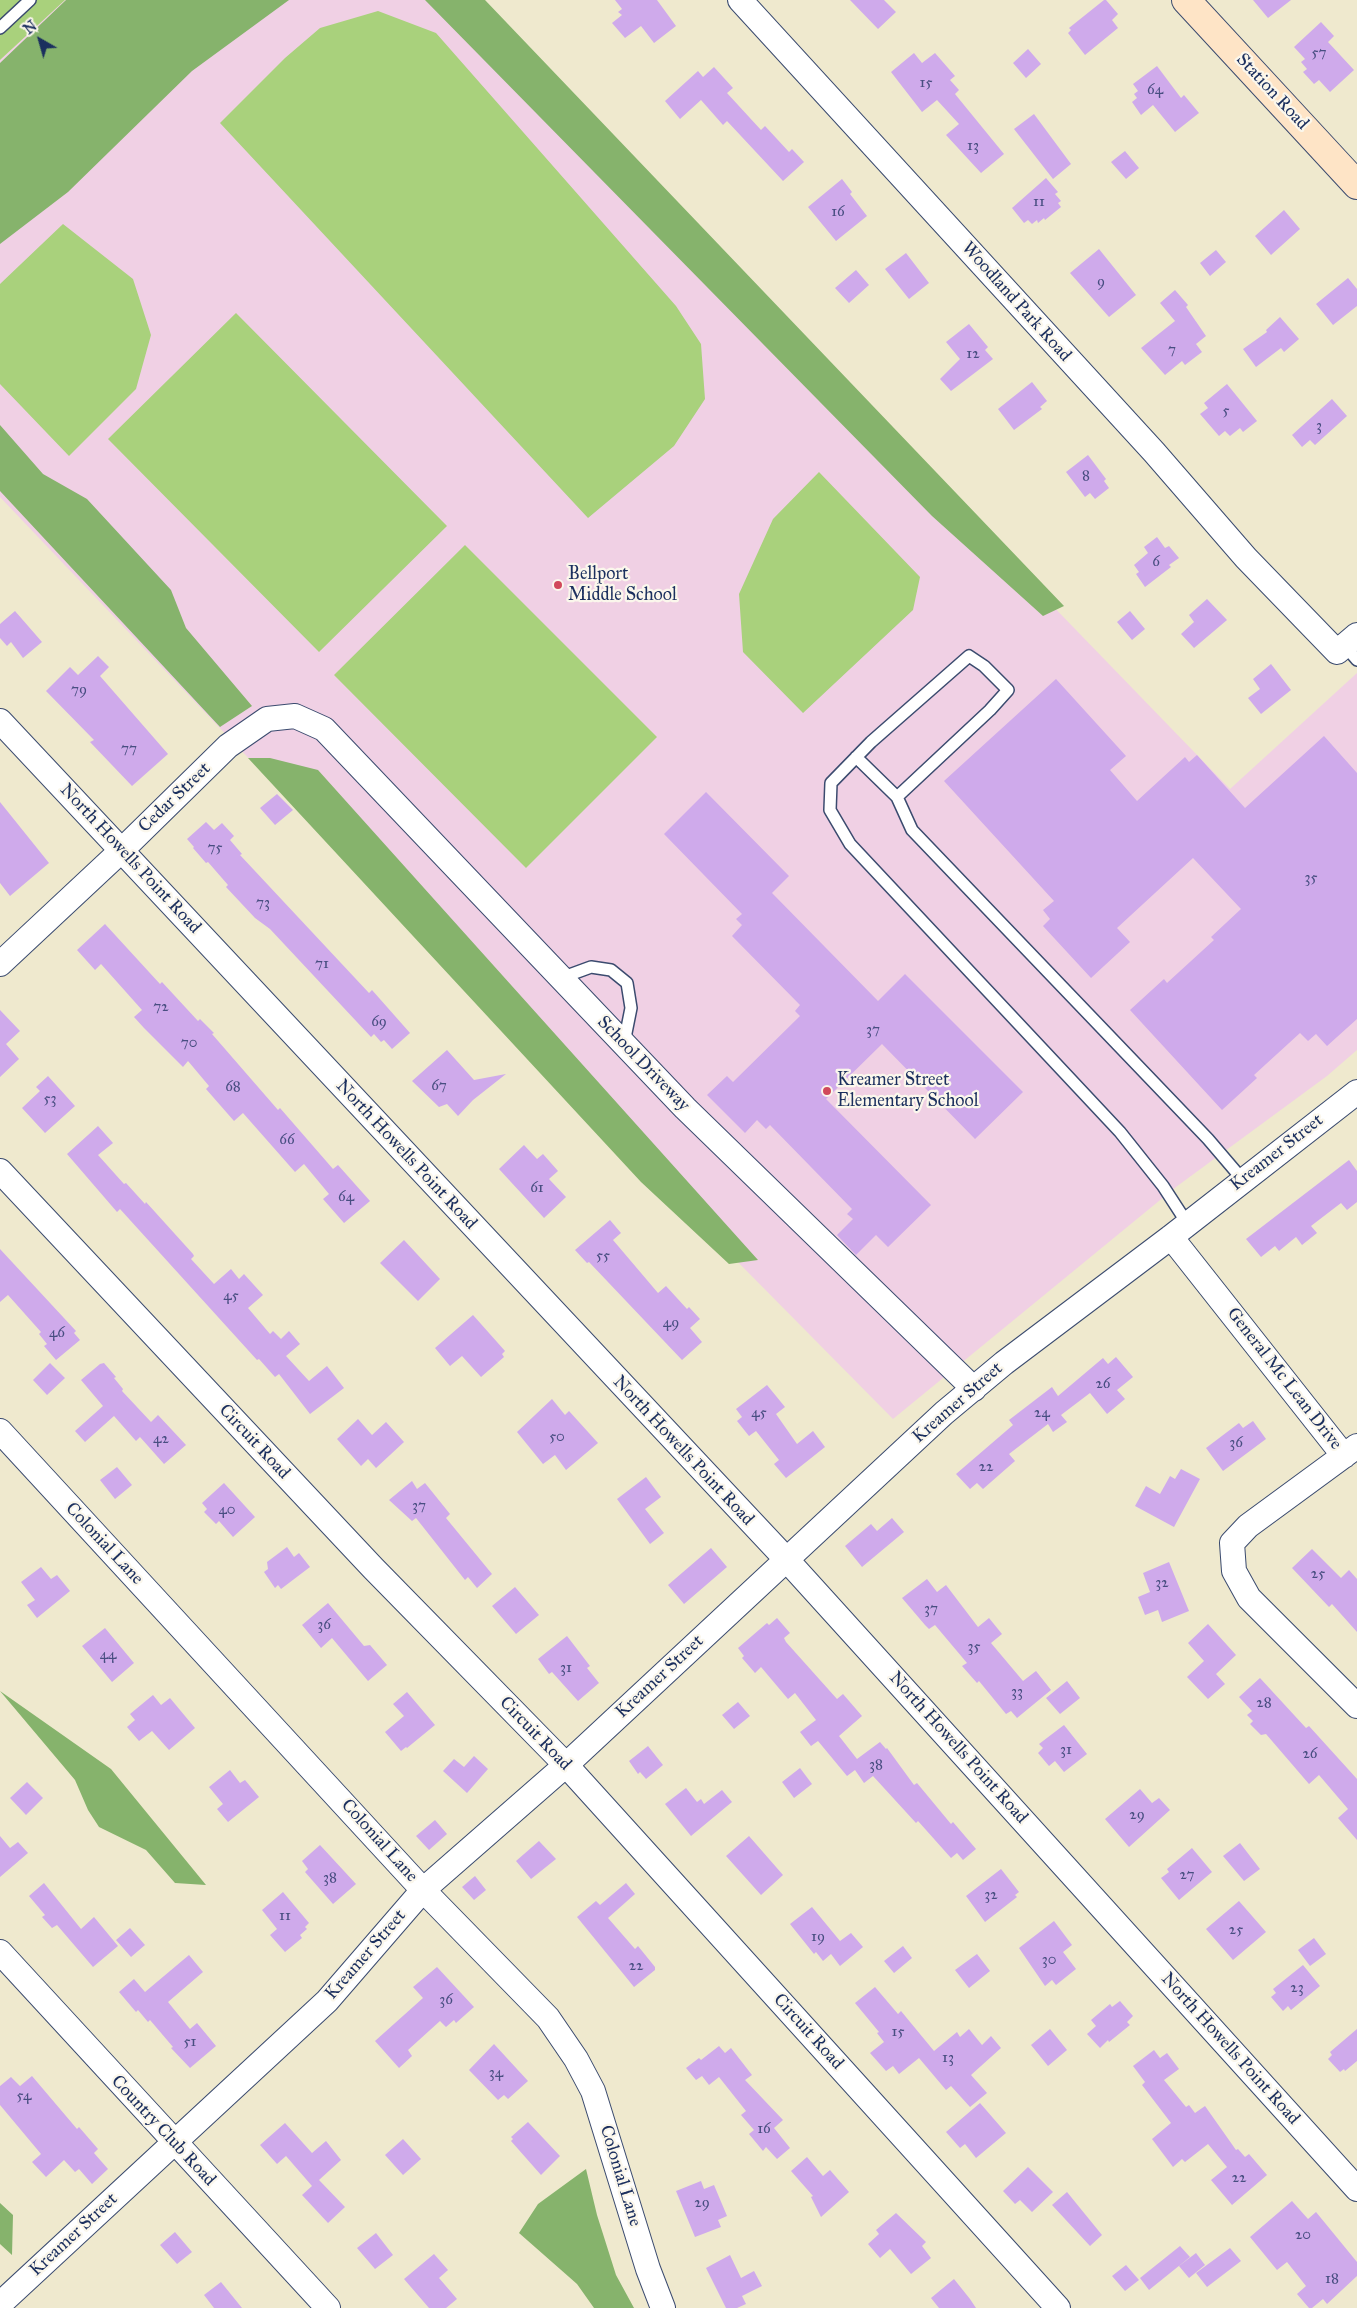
<!DOCTYPE html>
<html>
<head>
<meta charset="utf-8">
<style>
  body { margin:0 }
  #map { position:relative; width:1357px; height:2308px; overflow:hidden; background:#efe9ce; font-family:"IM FELL Great Primer",serif }
  canvas { display:block }
  .north { position:absolute; left:15px; top:15px; width:50px; height:50px; -webkit-text-stroke:4px #fbf7ec; paint-order:stroke; rotate:322deg; font-size:14px; font-weight:700; line-height:20px; text-align:center; color:#1b2f5e }
  .north::after { content:''; display:block; margin:auto; width:18px; height:22px; background:#1b2f5e; clip-path:polygon(50% 0,100% 100%,50% 72%,0 100%) }
</style>
</head>
<body>
<div id="map">
<canvas width="1357" height="2308"></canvas>
<div class="north">N</div>
</div>
<script>
const context = document.querySelector('canvas').getContext('2d');
context.lineJoin = 'round';
function fillPath(path, color) { context.fillStyle = color; context.fill(path, 'evenodd'); }
const toPath = rows => new Path2D(rows.map(r => 'M' + r).join(''));
function stroke(path, color, width, dash) { context.strokeStyle = color; context.lineWidth = width; context.lineCap = dash ? 'butt' : 'round'; context.setLineDash(dash || []); context.stroke(path); }
function write(font, color, halo, rows, align = 'center') {
  context.font = font + ' "IM FELL Great Primer",serif'; context.lineWidth = 4.5; context.setLineDash([]); context.textBaseline = 'middle'; context.strokeStyle = halo; context.fillStyle = color; for (const [text, x, y, turn = 0] of rows) {
    context.save(); context.translate(x, y); context.rotate((+turn || 0) * Math.PI / 180); context.textAlign = isNaN(turn) ? turn : align; if (halo) context.strokeText(text, 0, 0); context.fillText(text, 0, 0); context.restore();
  }
}
const built = toPath([
  [65,0,466,0,1230,789,1357,673,1357,1050,1327,1076,1176,1187,893,1419,473,994,0,497,0,60]
]);
const green = toPath([
  [0,0,65,0,0,60],
  [378,11,436,33,676,306,701,344,705,399,674,446,588,518,220,123,285,58,320,28],
  [63,224,133,279,151,335,136,389,69,456,0,384,0,284],
  [236,313,447,526,319,652,108,439],
  [819,472,920,577,913,610,803,713,743,652,739,594,773,519],
  [465,545,657,737,526,868,334,675]
]);
const forest = toPath([
  [66,0,289,0,192,71,68,192,0,244,0,63],
  [425,0,485,0,1064,606,1043,616,932,516],
  [0,425,43,474,87,499,171,590,186,628,252,706,220,727,0,491],
  [248,758,270,758,318,770,758,1260,729,1264,641,1182],
  [0,1691,111,1769,206,1885,175,1883,146,1850,99,1827,88,1810,75,1780],
  [586,2169,597,2215,616,2275,634,2308,594,2308,577,2284,519,2233,538,2204],
  [0,2203,13,2215,12,2255,0,2244]
]);
const building = toPath([
  [615,0,657,0,676,26,654,43,641,26,625,38,612,23,622,15,618,12,622,9],
  [850,0,884,0,896,12,878,29],
  [1104,0,1106,0,1118,14,1112,20,1118,28,1085,55,1068,33,1071,30,1069,28],
  [1253,0,1291,0,1268,18],
  [1321,22,1334,36,1328,42,1354,70,1330,92,1319,80,1314,84,1303,72,1307,69,1301,62,1305,59,1294,47],
  [1028,49,1041,64,1026,78,1013,63],
  [914,53,922,63,935,53,955,76,950,80,959,90,955,94,1004,154,981,173,946,135,959,124,937,100,922,112,891,72],
  [1157,66,1181,98,1184,95,1199,113,1175,132,1153,105,1141,115,1132,102,1137,98,1134,94,1138,91,1133,84],
  [714,67,733,88,727,93,761,130,765,126,789,152,792,149,804,162,783,181,727,121,723,125,701,100,680,119,665,101,698,71,703,77],
  [1034,114,1071,164,1053,179,1014,129],
  [1125,151,1139,168,1126,179,1111,162],
  [1046,178,1058,192,1055,194,1061,201,1058,203,1061,207,1045,220,1044,218,1038,223,1037,220,1032,224,1028,220,1024,223,1012,208],
  [842,179,852,192,850,194,867,216,836,241,808,207],
  [1284,210,1300,229,1271,255,1255,236],
  [1099,249,1136,295,1109,317,1070,273],
  [1216,250,1226,262,1210,276,1200,263],
  [906,253,929,283,909,299,885,269],
  [856,270,869,285,849,303,835,288],
  [1348,278,1357,289,1357,306,1333,325,1316,304],
  [1175,290,1188,305,1186,307,1206,336,1196,344,1202,352,1185,365,1182,361,1165,375,1141,348,1175,321,1160,303],
  [1280,317,1299,339,1284,352,1281,348,1256,367,1243,349,1267,332,1266,330],
  [969,324,988,347,985,350,993,359,951,391,940,379,960,359,946,342],
  [1032,382,1047,401,1040,407,1042,409,1014,430,998,409],
  [1227,384,1257,421,1243,432,1240,428,1230,436,1225,431,1219,436,1200,414,1208,408,1204,403],
  [1332,399,1347,416,1315,445,1310,440,1302,447,1292,435],
  [1088,455,1106,479,1104,481,1109,488,1095,499,1090,493,1085,497,1066,472],
  [1157,537,1165,548,1169,546,1179,558,1169,565,1171,567,1145,587,1136,574,1139,572,1134,565,1148,553,1144,547],
  [1207,599,1227,620,1194,648,1181,634,1194,622,1189,615],
  [15,611,42,642,23,658,11,642,7,646,0,638,0,624],
  [1130,611,1145,629,1132,640,1117,622],
  [98,656,109,667,100,676,168,754,132,786,90,742,94,740,46,691,70,667,78,675],
  [1271,664,1291,690,1261,714,1248,698,1260,689,1253,679],
  [1056,679,1126,756,1110,770,1137,801,1185,757,1189,762,1197,755,1245,808,1324,736,1357,773,1357,1019,1327,1046,1316,1034,1308,1041,1300,1033,1254,1075,1257,1078,1222,1110,1130,1010,1164,979,1167,983,1214,940,1211,937,1241,909,1193,858,1117,928,1130,942,1091,978,1043,926,1050,919,1043,910,1054,901,944,781],
  [706,792,789,876,772,893,878,1001,905,974,1023,1092,975,1139,882,1044,826,1099,931,1205,888,1247,876,1235,856,1255,837,1235,853,1219,847,1214,852,1209,770,1125,766,1129,757,1120,745,1133,707,1095,727,1076,733,1082,800,1016,795,1011,800,1005,732,936,742,925,736,919,742,914,664,834],
  [277,794,293,810,275,825,260,808],
  [0,802,49,863,10,896,0,883],
  [206,822,214,830,222,823,234,836,230,840,242,854,240,855,369,993,372,990,410,1033,392,1049,384,1040,381,1042,374,1034,371,1037,270,929,255,918,226,887,228,885,208,862,206,863,193,848,194,847,187,839],
  [105,924,160,984,162,982,198,1021,200,1019,214,1033,212,1034,278,1110,280,1108,333,1169,338,1165,370,1201,344,1223,323,1199,329,1194,304,1164,295,1172,243,1113,234,1121,206,1089,209,1086,188,1061,183,1067,144,1028,134,1017,142,1010,101,964,95,970,77,950],
  [0,1010,20,1031,6,1044,19,1059,0,1077],
  [447,1050,474,1080,506,1074,473,1100,458,1116,447,1104,439,1107,412,1081],
  [48,1076,75,1106,45,1133,22,1108,40,1091,36,1087],
  [98,1126,113,1143,98,1155,124,1184,126,1183,145,1204,146,1202,193,1254,194,1256,191,1259,214,1284,231,1269,239,1279,244,1274,263,1295,248,1308,270,1334,273,1331,281,1339,289,1331,300,1344,286,1356,309,1381,327,1366,344,1388,310,1414,279,1374,275,1377,259,1359,257,1360,120,1209,117,1212,67,1154],
  [524,1145,537,1159,543,1154,558,1171,549,1179,566,1197,544,1218,499,1169],
  [1349,1160,1357,1171,1357,1202,1347,1210,1341,1203,1311,1226,1317,1233,1302,1245,1296,1237,1279,1251,1275,1246,1261,1257,1246,1239],
  [610,1220,621,1233,613,1240,658,1293,666,1286,687,1309,689,1307,700,1319,690,1328,702,1342,682,1360,589,1262,587,1263,575,1250],
  [404,1240,440,1279,418,1301,380,1263],
  [0,1249,76,1331,74,1333,80,1340,56,1360,44,1346,47,1344,39,1334,41,1332,8,1295,0,1302],
  [473,1315,505,1351,502,1354,504,1357,481,1377,462,1356,450,1366,435,1348],
  [1116,1357,1133,1377,1117,1390,1125,1399,1107,1414,1090,1393,1061,1415,1067,1422,1053,1432,1048,1424,1009,1454,1015,1461,983,1489,977,1483,970,1489,956,1474,1013,1425,1009,1420,1052,1387,1058,1396,1103,1358,1108,1364],
  [50,1363,65,1378,47,1395,33,1380],
  [104,1363,116,1377,114,1378,123,1389,122,1391,151,1422,158,1415,186,1445,164,1464,140,1437,136,1441,114,1416,85,1442,75,1431,103,1406,81,1380,100,1364],
  [767,1385,785,1407,776,1414,797,1444,813,1431,825,1447,786,1478,774,1464,779,1460,756,1431,749,1436,737,1421,742,1417,736,1409],
  [552,1399,565,1415,569,1411,598,1443,566,1470,555,1455,543,1464,517,1432],
  [358,1419,372,1435,386,1422,404,1442,376,1468,368,1459,361,1466,337,1439],
  [1253,1421,1266,1439,1223,1471,1206,1448,1239,1423,1243,1428],
  [117,1467,132,1485,115,1499,100,1480],
  [1181,1469,1200,1479,1174,1527,1135,1506,1146,1486,1160,1494,1170,1476,1175,1479],
  [646,1477,661,1497,645,1509,664,1533,650,1544,617,1499],
  [412,1481,417,1489,425,1483,450,1514,446,1518,492,1574,477,1588,468,1577,465,1580,416,1518,412,1521,389,1500],
  [224,1483,255,1517,233,1537,219,1521,216,1524,204,1512,207,1509,202,1503],
  [892,1518,904,1532,862,1567,845,1546,871,1524,877,1531],
  [287,1547,294,1557,299,1553,310,1567,281,1589,278,1585,275,1588,264,1572,268,1569,267,1562],
  [711,1548,727,1567,684,1604,668,1585],
  [1312,1549,1341,1578,1349,1570,1357,1579,1357,1632,1332,1604,1329,1607,1292,1568],
  [1169,1562,1189,1611,1162,1622,1158,1610,1145,1615,1138,1597,1150,1592,1143,1573],
  [41,1567,51,1579,57,1575,70,1591,37,1618,27,1605,35,1600,21,1582],
  [927,1579,937,1592,946,1585,978,1627,989,1618,1002,1634,991,1643,1023,1681,1036,1671,1051,1690,1017,1718,1011,1711,1006,1714,979,1681,977,1683,962,1666,967,1663,935,1625,929,1629,925,1625,902,1598],
  [515,1587,539,1615,516,1634,492,1606],
  [328,1603,364,1646,370,1645,387,1665,368,1681,332,1638,321,1648,302,1625],
  [777,1618,790,1633,784,1638,786,1642,837,1699,843,1694,862,1716,839,1736,857,1759,880,1742,886,1749,887,1748,914,1785,917,1783,951,1824,953,1822,976,1849,963,1860,957,1853,951,1858,918,1821,916,1823,873,1776,864,1783,855,1770,847,1776,818,1741,811,1746,800,1732,816,1720,795,1693,788,1699,761,1667,755,1673,742,1658,744,1656,738,1648,767,1623,769,1625],
  [1208,1624,1236,1655,1216,1674,1225,1684,1208,1699,1187,1677,1204,1661,1188,1643],
  [105,1628,134,1663,112,1682,82,1646],
  [567,1636,590,1666,587,1668,599,1683,578,1701,552,1672,549,1674,538,1659],
  [1260,1678,1306,1728,1309,1726,1357,1779,1357,1840,1338,1818,1348,1809,1319,1775,1309,1784,1266,1734,1261,1735,1250,1724,1253,1721,1247,1715,1252,1711,1239,1697],
  [1067,1681,1080,1698,1060,1714,1046,1698],
  [407,1692,435,1725,407,1748,406,1747,401,1751,385,1732,404,1716,393,1704],
  [153,1695,161,1705,170,1698,195,1728,169,1750,152,1731,139,1741,127,1727,135,1720,130,1714],
  [738,1702,750,1716,734,1729,722,1715],
  [1064,1725,1087,1754,1064,1772,1055,1761,1049,1766,1038,1753,1043,1748,1039,1744],
  [648,1746,663,1765,646,1779,640,1772,638,1774,629,1761],
  [474,1756,488,1769,467,1793,443,1771,454,1759,464,1767],
  [800,1768,812,1784,794,1798,782,1782],
  [230,1770,240,1783,245,1780,259,1797,228,1822,217,1809,223,1804,209,1787],
  [27,1782,43,1798,26,1815,10,1798],
  [686,1788,697,1802,701,1799,704,1804,722,1790,732,1802,691,1836,665,1804],
  [1140,1789,1152,1803,1159,1798,1170,1810,1129,1847,1105,1819],
  [435,1820,447,1834,429,1850,416,1836],
  [0,1836,10,1848,18,1842,28,1853,0,1877],
  [749,1836,783,1875,761,1895,726,1856],
  [539,1841,556,1859,531,1879,516,1861],
  [1240,1843,1260,1869,1244,1881,1223,1856],
  [320,1845,356,1884,333,1904,305,1872,308,1869,302,1861],
  [1192,1848,1212,1872,1179,1900,1161,1878,1169,1872,1167,1869],
  [1001,1869,1019,1892,1015,1895,1017,1897,985,1922,966,1896],
  [475,1876,486,1890,474,1900,462,1887],
  [44,1883,81,1929,94,1917,118,1946,93,1967,57,1925,52,1928,42,1917,45,1915,29,1896],
  [626,1883,635,1894,608,1918,635,1949,638,1946,655,1967,655,1970,634,1987,577,1917,596,1901,600,1905],
  [283,1892,309,1923,305,1927,307,1929,300,1935,302,1938,285,1952,270,1935,277,1929,262,1910],
  [1239,1901,1266,1932,1233,1960,1206,1929],
  [812,1907,840,1941,851,1933,863,1947,840,1966,831,1954,823,1961,816,1952,814,1954,790,1924],
  [1054,1921,1072,1945,1063,1952,1076,1969,1056,1985,1052,1980,1045,1986,1019,1948],
  [130,1928,145,1945,131,1957,116,1940],
  [1314,1938,1326,1954,1310,1966,1298,1950],
  [903,1946,912,1958,894,1973,884,1961],
  [977,1954,990,1971,969,1988,955,1970],
  [189,1955,203,1972,168,2002,190,2029,197,2023,216,2046,190,2068,171,2048,173,2047,150,2020,148,2022,138,2010,136,2012,119,1992,134,1979,145,1992],
  [1303,1965,1320,1986,1291,2010,1288,2006,1283,2011,1271,1997,1276,1993,1273,1989],
  [437,1967,474,2007,456,2023,454,2020,446,2027,440,2021,408,2050,412,2056,399,2068,375,2041,423,1998,413,1987],
  [875,1987,898,2014,901,2011,934,2051,957,2032,960,2037,969,2029,982,2045,991,2036,1001,2048,971,2075,987,2093,970,2107,951,2086,946,2090,919,2058,899,2074,893,2066,886,2071,870,2053,884,2042,877,2033,879,2032,855,2003],
  [1120,2001,1133,2016,1127,2022,1130,2025,1109,2042,1108,2040,1100,2048,1087,2034,1096,2026,1091,2020,1110,2004,1112,2007],
  [1050,2029,1067,2050,1048,2066,1031,2045],
  [1357,2029,1357,2061,1345,2071,1344,2069,1340,2072,1328,2059,1332,2055,1330,2052],
  [494,2044,528,2081,508,2099,504,2095,498,2100,469,2070],
  [719,2046,725,2053,731,2048,752,2075,745,2080,783,2120,774,2128,790,2148,777,2159,766,2147,763,2151,749,2134,754,2130,741,2115,746,2111,719,2077,709,2085,702,2076,696,2080,686,2068,699,2058,701,2060],
  [1154,2050,1160,2058,1167,2053,1179,2069,1164,2080,1186,2107,1189,2105,1195,2113,1205,2106,1236,2150,1238,2149,1245,2157,1249,2154,1267,2175,1232,2205,1211,2180,1227,2167,1208,2144,1185,2162,1182,2159,1173,2167,1152,2139,1171,2123,1142,2085,1145,2082,1133,2066],
  [32,2076,77,2129,79,2127,98,2149,94,2153,108,2169,92,2184,79,2169,75,2172,64,2160,46,2177,32,2162,41,2154,0,2105,0,2086,11,2077,20,2086],
  [980,2103,1006,2133,976,2158,965,2144,960,2148,946,2132],
  [528,2122,560,2156,541,2175,511,2141,513,2139,511,2137],
  [285,2123,312,2153,326,2141,341,2160,319,2180,345,2207,328,2223,302,2195,312,2186,286,2156,277,2164,260,2145],
  [403,2139,421,2159,403,2175,385,2155],
  [807,2157,823,2176,830,2170,849,2192,821,2217,811,2197,813,2196,791,2171],
  [1028,2167,1053,2192,1032,2212,1020,2200,1015,2204,1003,2191],
  [701,2181,704,2189,714,2185,727,2216,718,2220,721,2227,695,2237,676,2191],
  [1067,2192,1102,2235,1090,2246,1052,2205],
  [1292,2201,1308,2219,1316,2212,1357,2262,1357,2276,1327,2304,1323,2299,1312,2308,1309,2308,1297,2294,1306,2286,1287,2262,1277,2270,1250,2237],
  [896,2213,926,2242,922,2246,931,2258,911,2274,890,2249,880,2258,868,2244,879,2234,876,2230],
  [175,2232,192,2252,177,2264,160,2245],
  [376,2233,393,2255,375,2269,357,2248],
  [1180,2246,1190,2257,1149,2290,1140,2278],
  [1230,2248,1241,2261,1207,2287,1196,2273],
  [1196,2253,1205,2265,1189,2278,1179,2266],
  [434,2254,448,2270,439,2278,457,2299,446,2308,429,2308,404,2279],
  [730,2255,741,2278,754,2271,762,2286,742,2296,746,2304,737,2308,726,2308,706,2268],
  [1126,2265,1139,2280,1125,2291,1112,2276],
  [954,2279,970,2299,976,2308,939,2308,931,2298],
  [221,2282,242,2308,214,2308,204,2295]
]);
const service = toPath([
  [0,28,30,0],
  [1345,646,1357,660],
  [856,757,897,797],
  [561,978,591,967,611,970,627,983,631,1008,624,1043],
  [1187,1223,1163,1186,1120,1132,850,844,830,810,831,783,871,742,969,656,984,666,1008,690,990,710,897,797,912,830,1208,1139,1243,1180]
]);
const minor = toPath([
  [740,0,1154,452,1246,558,1337,652,1357,635],
  [0,721,786,1559,1357,2189],
  [0,964,122,850,228,746,267,719,295,716,324,729,685,1108,974,1389],
  [0,1171,373,1568,566,1765,1058,2308],
  [1171,1237,1344,1456],
  [0,1431,423,1890,548,2018,576,2059,593,2091,648,2269,663,2308],
  [1357,1446,1248,1526,1232,1543,1234,1571,1249,1598,1357,1706],
  [0,1952,328,2308],
  [0,2304,327,2001,423,1890,566,1765,944,1413,1004,1363,1171,1237,1357,1092]
]);
const secondary = toPath([
  [1186,0,1357,185]
]);
const markers = [
  [558,585,5,"#d1495b"],
  [827,1091,5,"#d1495b"]
];
const numberNames = [
  ["57",1319,53],
  ["15",926,83],
  ["64",1155,90],
  ["13",973,146],
  ["11",1039,202],
  ["16",838,212],
  ["9",1101,282],
  ["7",1172,350],
  ["12",973,354],
  ["5",1226,411],
  ["3",1319,426],
  ["8",1086,476],
  ["6",1156,562],
  ["79",79,690],
  ["77",129,749],
  ["75",215,848],
  ["35",1311,878],
  ["73",263,903],
  ["71",322,964],
  ["72",161,1007],
  ["69",379,1022],
  ["37",873,1030],
  ["70",189,1043],
  ["67",439,1086],
  ["68",233,1087],
  ["53",50,1099],
  ["66",287,1140],
  ["61",537,1188],
  ["64",346,1197],
  ["55",603,1256],
  ["45",231,1296],
  ["49",671,1323],
  ["46",57,1333],
  ["26",1103,1384],
  ["45",759,1413],
  ["24",1042,1413],
  ["50",557,1437],
  ["42",161,1439],
  ["36",1236,1443],
  ["22",986,1467],
  ["37",419,1506],
  ["40",227,1510],
  ["25",1318,1574],
  ["32",1162,1583],
  ["37",931,1609],
  ["36",324,1625],
  ["35",974,1647],
  ["44",108,1655],
  ["31",566,1668],
  ["33",1017,1692],
  ["28",1264,1703],
  ["31",1066,1750],
  ["26",1310,1754],
  ["38",876,1765],
  ["29",1137,1815],
  ["27",1187,1875],
  ["38",330,1878],
  ["32",991,1895],
  ["11",285,1916],
  ["25",1236,1930],
  ["19",818,1937],
  ["30",1049,1960],
  ["22",636,1966],
  ["23",1297,1988],
  ["36",446,2000],
  ["15",898,2032],
  ["51",190,2042],
  ["13",948,2058],
  ["34",496,2073],
  ["54",24,2096],
  ["16",764,2129],
  ["22",1239,2178],
  ["29",702,2203],
  ["20",1303,2235],
  ["18",1332,2279]
];
const streetNames = [
  ["Station Road",1272,92,47],
  ["Woodland Park Road",1016,302,48],
  ["Cedar Street",175,798,-44],
  ["North Howells Point Road",130,859,47],
  ["School Driveway",643,1064,46],
  ["Kreamer Street",1277,1153,-38],
  ["North Howells Point Road",406,1155,47],
  ["General Mc Lean Drive",1284,1379,52],
  ["Kreamer Street",958,1403,-41],
  ["Circuit Road",254,1442,47],
  ["North Howells Point Road",683,1451,47],
  ["Colonial Lane",104,1544,47],
  ["Kreamer Street",660,1677,-43],
  ["Circuit Road",535,1734,46],
  ["North Howells Point Road",958,1748,48],
  ["Colonial Lane",379,1841,48],
  ["Kreamer Street",366,1955,-49],
  ["Circuit Road",808,2032,48],
  ["North Howells Point Road",1230,2049,48],
  ["Country Club Road",163,2131,47],
  ["Colonial Lane",620,2176,73],
  ["Kreamer Street",74,2235,-43]
];
const poiNames = [
  ["Bellport",568,575],
  ["Middle School",568,596],
  ["Kreamer Street",837,1081],
  ["Elementary School",837,1102]
];
fillPath(built, '#f0d0e4');
fillPath(green, '#a9d17c');
fillPath(forest, '#86b36c');
fillPath(building, '#cfaaeb');
stroke(service, '#3b4b6f', 14);
stroke(minor, '#3b4b6f', 26);
stroke(secondary, '#3b4b6f', 30);
stroke(service, '#fff', 11);
stroke(minor, '#fff', 24);
stroke(secondary, '#fee4c6', 28);
for (const [x, y, r, color] of markers) { const dot = new Path2D(); dot.arc(x, y, r, 0, 2 * Math.PI); context.fillStyle = color; context.fill(dot); stroke(dot, '#fbf7ec', 2); }
write('15px', '#484e81', null, numberNames);
write('18px', '#1b2f5e', '#fbf7ec', streetNames);
write('18px', '#1b2f5e', '#fbf7ec', poiNames, 'left');
</script>
</body>
</html>
